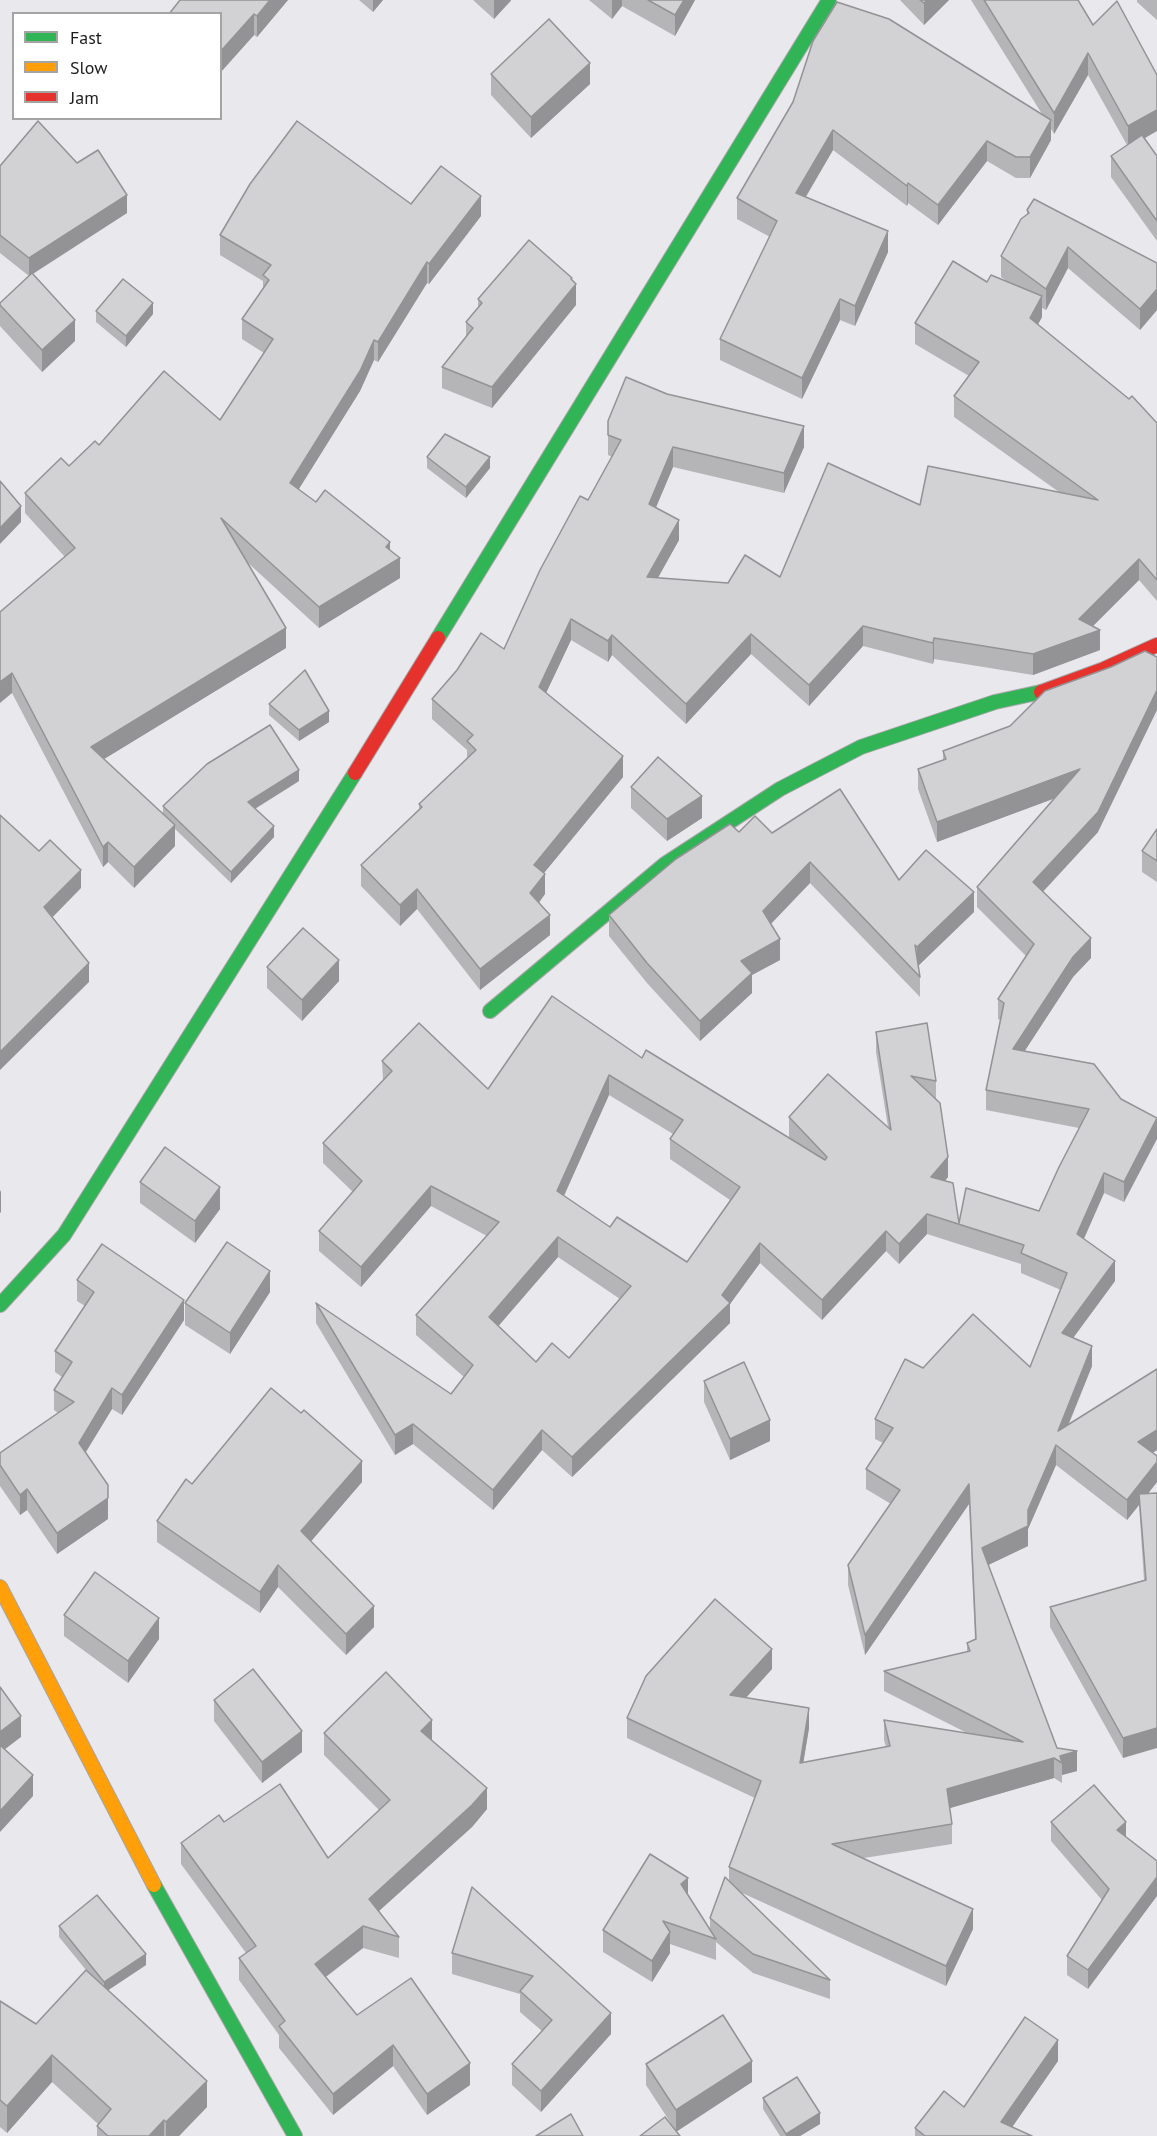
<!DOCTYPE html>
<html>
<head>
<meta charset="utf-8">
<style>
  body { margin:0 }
  #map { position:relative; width:1157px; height:2136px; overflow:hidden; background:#e9e8ec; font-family:"PT Sans",sans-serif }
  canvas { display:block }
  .legend { position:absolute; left:12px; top:12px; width:210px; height:108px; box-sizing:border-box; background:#fff; border:2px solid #a5a4a5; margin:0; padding:8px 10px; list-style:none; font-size:18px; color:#1d1c1e }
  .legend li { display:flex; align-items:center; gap:12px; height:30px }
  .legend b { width:30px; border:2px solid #a5a4a5 }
</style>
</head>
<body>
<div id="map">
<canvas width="1157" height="2136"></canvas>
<ul class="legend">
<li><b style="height:8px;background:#30b455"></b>Fast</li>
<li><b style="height:8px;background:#ff9f0a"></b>Slow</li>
<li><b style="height:8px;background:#e5322d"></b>Jam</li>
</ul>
</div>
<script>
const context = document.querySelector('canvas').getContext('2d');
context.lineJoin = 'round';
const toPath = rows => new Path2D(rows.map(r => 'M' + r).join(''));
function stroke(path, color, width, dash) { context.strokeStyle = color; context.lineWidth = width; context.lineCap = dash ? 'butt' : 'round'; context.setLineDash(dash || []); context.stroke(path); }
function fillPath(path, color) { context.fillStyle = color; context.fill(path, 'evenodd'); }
const fast = toPath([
  [438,638,829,0],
  [490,1011,665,864,780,789,861,747,995,702,1041,692],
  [0,1305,64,1235,355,773],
  [154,1885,295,2136]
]);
const slow = toPath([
  [0,1587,154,1885]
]);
const jam = toPath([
  [1041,692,1104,669,1157,645],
  [355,773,438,638]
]);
const wall = toPath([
  [180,0,288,0,257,37,254,35,220,73,220,14],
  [359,0,383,0,373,12],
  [473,0,511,0,511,1,494,19],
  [589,0,695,0,675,36,622,6,612,19],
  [900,0,949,0,924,25],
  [971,0,1078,0,1145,138,1157,156,1157,241,1111,177,1111,156,1127,145,1088,75,1054,134,1051,129,1051,140,1030,178,1016,178,987,161,938,225,908,203,907,206,833,150,806,197,888,252,855,326,840,320,802,399,720,360,720,339,770,237,737,219,737,198,793,102,1042,114],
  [1137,0,1157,0,1157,20,1137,2],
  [491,74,590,84,531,138,491,95],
  [77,163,127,213,33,274,75,341,42,372,0,326,0,303,29,276,0,253,0,166],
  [411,204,481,216,429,284,427,283,378,362,374,360,360,391,299,489,316,502,390,551,400,578,319,628,247,562,286,648,104,759,163,814,163,806,299,781,255,809,274,837,231,883,175,829,175,846,134,888,108,862,103,867,12,693,0,612,65,557,25,513,25,493,69,466,99,445,220,420,264,353,242,339,242,319,263,289,263,281,220,255,220,235],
  [1027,210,1157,263,1157,310,1140,330,1068,268,1046,310,1042,308,1042,317,1038,324,1157,423,1157,601,1139,580,1093,626,1100,650,1033,675,934,659,933,664,863,646,809,706,751,654,686,724,612,655,608,662,571,640,546,693,623,777,544,873,545,894,539,903,550,935,480,990,417,909,400,926,361,886,361,865,419,809,419,804,467,759,467,750,432,719,432,699,504,649,612,457,608,455,608,421,667,394,804,447,784,493,673,467,656,507,679,540,658,578,728,583,780,577,920,505,1059,492,954,417,954,396,969,376,915,344,915,323,987,282,1008,282,1001,277,1001,256,1027,215],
  [572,281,576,305,492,408,442,388,442,367,466,338,466,322,478,308,478,299],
  [96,311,153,314,126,347,96,322],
  [427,457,490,468,466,498,427,468],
  [269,704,329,722,299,741,269,715],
  [1010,726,1098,832,1043,892,1091,958,1073,977,1024,1051,1157,1118,1124,1202,1104,1193,1084,1239,1115,1281,1073,1338,1092,1366,1069,1424,1157,1369,1157,1450,1153,1453,1157,1482,1148,1493,1157,1493,1123,1758,1050,1627,1050,1607,1144,1580,1139,1505,1127,1520,1056,1465,1028,1529,1028,1546,988,1565,1057,1748,1077,1771,1062,1775,1062,1783,1054,1778,949,1808,952,1824,952,1844,864,1858,973,1929,946,1986,740,1892,830,1980,830,1999,753,1973,716,1942,716,1960,670,1944,670,1953,652,1982,603,1952,603,1930,688,1896,710,1930,710,1918,729,1881,729,1867,755,1798,627,1738,627,1718,772,1669,746,1698,809,1728,803,1763,886,1747,884,1740,884,1720,967,1733,884,1691,884,1671,967,1652,967,1643,975,1640,969,1504,865,1655,848,1585,848,1565,891,1504,866,1489,866,1469,883,1443,875,1439,875,1419,923,1368,1030,1367,1061,1290,1021,1273,1021,1264,927,1234,899,1264,886,1251,822,1320,760,1263,730,1304,730,1323,572,1477,542,1450,493,1510,413,1444,395,1455,316,1323,316,1303,451,1394,464,1377,416,1335,416,1315,487,1236,431,1206,361,1287,319,1251,319,1231,353,1192,323,1163,323,1143,383,1081,382,1061,488,1089,642,1058,791,1139,789,1137,789,1117,888,1127,876,1052,876,1032,936,1081,936,1099,948,1177,945,1181,959,1223,1039,1211,1079,1128,986,1110,986,1090,1000,1020,998,1019,998,999,1026,956,977,907,977,887,1054,798,937,842,918,789,918,769,943,760,943,751],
  [609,1095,673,1134,670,1139,670,1159,730,1200,687,1262,610,1227,564,1196],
  [558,1257,620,1299,569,1358,536,1362,498,1326],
  [631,787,702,818,667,841,631,808],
  [1157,829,1157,882,1142,872,1142,851],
  [739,832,772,833,899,880,974,912,918,966,920,977,920,997,810,883,771,924,780,960,752,975,752,993,700,1041,647,983,609,936,609,915],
  [267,967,339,981,302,1021,267,988],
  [140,1182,220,1209,195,1243,140,1203],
  [77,1280,184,1320,122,1415,112,1409,86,1452,108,1519,57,1554,27,1510,20,1515,0,1486,0,1453,58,1413,54,1410,54,1390,62,1377,55,1372,55,1351,85,1306,77,1301],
  [270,1292,230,1354,185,1325,185,1303],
  [704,1381,770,1441,730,1460,704,1402],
  [362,1482,311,1541,374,1627,346,1655,278,1587,260,1613,157,1542,157,1521,192,1484],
  [64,1615,159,1639,128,1683,64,1636],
  [214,1700,302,1752,262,1783,214,1721],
  [324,1733,432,1741,487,1809,472,1827,379,1911,399,1937,399,1958,363,1948,326,1977,357,2015,470,2085,427,2115,393,2066,333,2115,279,2048,279,2035,239,1980,239,1958,246,1953,181,1864,181,1843,224,1822,328,1858,379,1810,324,1755],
  [1051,1822,1126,1822,1088,1989,1067,1975,1067,1956,1102,1900,1051,1841],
  [472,1887,611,2034,541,2112,512,2085,512,2064,542,2031,520,2012,520,1994,452,1974,452,1953],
  [59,1926,146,1965,108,1990,207,2107,179,2136,97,2136,97,2126,98,2124,52,2082,7,2133,0,2127,0,2001,36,2024,86,1970,59,1937],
  [1058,2061,1012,2127,1032,2136,915,2136,915,2128,964,2107],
  [646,2064,752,2082,676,2131,646,2085],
  [763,2098,820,2124,800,2136,780,2136,763,2109]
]);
const shadedWall = toPath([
  [270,0,288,0,257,37,257,16],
  [373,0,383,0,373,12],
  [494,0,511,0,494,19],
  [612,0,622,0,622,6,612,19],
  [684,0,695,0,675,36,675,15],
  [927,0,949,0,924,25,924,3],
  [254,14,254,35,220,73,220,52],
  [1088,53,1088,75,1054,134,1054,113],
  [590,63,590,84,531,138,531,117],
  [1157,110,1157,131,1128,148,1128,126],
  [1051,120,1051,140,1030,178,1030,157],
  [833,130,833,150,796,213,796,193],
  [987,141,987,161,938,225,938,205],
  [908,183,908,203,907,206,907,186],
  [127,195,127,213,29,276,29,258],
  [481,196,481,216,429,284,429,264],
  [888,231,888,252,855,326,855,306],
  [1068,247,1068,268,1046,310,1046,289],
  [427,262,427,283,378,362,378,342],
  [572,278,572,289,576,284,576,305,492,408,492,387],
  [1157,289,1157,310,1140,330,1140,309],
  [1042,296,1042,317,1030,339,1030,318],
  [840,299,840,320,802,399,802,378],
  [153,303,153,314,126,347,126,336],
  [75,320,75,341,42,372,42,350],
  [374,340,374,360,360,391,290,503,290,483],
  [804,426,804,447,784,493,784,473],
  [673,447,673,467,649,524,649,504],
  [490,457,490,468,466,498,466,487],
  [21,506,21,522,0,544,0,528],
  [679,520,679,540,647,597,647,577],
  [390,542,390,562,400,558,400,578,319,628,319,607,386,547],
  [1139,559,1139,580,1083,636,1100,630,1100,650,1033,675,1033,654,1079,619],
  [571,619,571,640,539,708,539,687],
  [863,626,863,646,809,706,809,685],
  [286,628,286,648,91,767,91,747],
  [751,634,751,654,686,724,686,704],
  [612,635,612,655,608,662,608,641],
  [934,638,934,659,933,664,933,643],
  [12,673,12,693,0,703,0,682],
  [1157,690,1157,710,1098,832,1033,902,1033,882],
  [329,711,329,722,299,741,299,730],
  [623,756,623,777,534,885,534,865],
  [1080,769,1080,789,937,842,937,822],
  [299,770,299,781,248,813,248,802],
  [702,796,702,818,667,841,667,819],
  [175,825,175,846,134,888,134,867],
  [274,826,274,837,231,883,231,872],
  [108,842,108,862,103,867,103,847],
  [810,862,810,883,763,932,763,911],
  [81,870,81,888,44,926,44,907],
  [545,874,545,894,530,914,530,893],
  [417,889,417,909,400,926,400,905],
  [974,892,974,912,917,967,917,947],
  [550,915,550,935,480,990,480,969],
  [1091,938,1091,958,1073,977,1013,1069,1013,1049,1073,957],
  [780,939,780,960,752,975,752,993,700,1041,700,1021,741,961],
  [339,960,339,981,302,1021,302,1000],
  [89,963,89,982,0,1070,0,1052],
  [609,1075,609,1095,557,1211,557,1191],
  [1157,1119,1157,1139,1124,1202,1124,1182],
  [948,1157,948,1177,931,1197,931,1177],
  [1104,1173,1104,1193,1077,1254,1077,1234],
  [431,1186,431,1206,361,1287,361,1267],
  [220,1187,220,1209,195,1243,195,1221],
  [1,1190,1,1212,0,1213,0,1192],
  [927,1214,927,1234,899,1264,899,1244],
  [886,1231,886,1251,822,1320,822,1300],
  [558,1237,558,1257,489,1337,489,1317],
  [760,1243,760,1263,730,1304,730,1323,572,1477,572,1457,722,1295],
  [1115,1261,1115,1281,1062,1353,1062,1333],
  [270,1271,270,1292,230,1354,230,1333],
  [184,1300,184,1320,122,1415,122,1395],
  [1092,1346,1092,1366,1059,1447,1058,1431],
  [112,1388,112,1409,79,1463,79,1443],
  [770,1420,770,1441,730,1460,730,1439],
  [413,1424,413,1444,395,1455,395,1435],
  [542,1430,542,1450,493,1510,493,1490],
  [1157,1430,1157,1450,1138,1461,1138,1442],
  [1056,1445,1056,1465,1028,1529,1028,1546,982,1568,982,1548,1028,1510],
  [362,1461,362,1482,301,1553,301,1531],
  [1157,1462,1157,1482,1140,1504,1139,1494,1139,1505,1127,1520,1127,1500],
  [969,1484,969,1504,865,1655,865,1635],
  [27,1489,27,1510,20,1515,20,1495],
  [108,1498,108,1519,57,1554,57,1533],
  [278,1565,278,1587,260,1613,260,1592],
  [374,1606,374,1627,346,1655,346,1634],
  [159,1618,159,1639,128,1683,128,1661],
  [772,1649,772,1669,730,1715,730,1695],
  [809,1708,809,1728,800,1783,800,1763],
  [21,1716,21,1737,0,1753,0,1732],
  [432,1720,432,1741,421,1731],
  [1157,1728,1157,1748,1123,1758,1123,1738],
  [302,1731,302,1752,262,1783,262,1762],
  [1077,1751,1077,1771,1062,1775,1062,1763,1060,1756],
  [1054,1758,1054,1778,947,1809,947,1789],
  [33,1775,33,1796,0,1832,0,1811],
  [487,1788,487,1809,472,1827,369,1920,369,1899],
  [1126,1822,1126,1841,1117,1830],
  [1157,1877,1157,1896,1088,1989,1088,1970],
  [688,1878,688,1899,681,1884],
  [973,1909,973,1929,946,1986,946,1966],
  [363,1926,363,1948,315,1985,315,1964],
  [670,1932,670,1953,652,1982,652,1961],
  [146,1954,146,1965,104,1993,104,1982],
  [611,2013,611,2034,541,2112,541,2091],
  [1058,2040,1058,2061,1006,2136,1001,2122],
  [393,2045,393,2066,333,2115,333,2094],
  [52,2055,52,2082,7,2133,7,2106],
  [752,2061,752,2082,676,2132,676,2110],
  [470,2063,470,2085,427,2115,427,2094],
  [207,2081,207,2107,179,2136,166,2136,166,2122],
  [820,2113,820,2124,800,2136,786,2136,786,2134],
  [164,2120,164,2136,149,2136]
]);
const building = toPath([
  [180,0,270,0,257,16,254,14,220,52,220,14,169,14,180,0],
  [648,0,684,0,675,15,648,0],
  [920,0,927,0,924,3,920,0],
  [984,0,1078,0,1093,25,1117,1,1157,75,1157,110,1128,126,1088,53,1054,113,984,0],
  [837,2,889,19,1051,120,1030,157,1016,157,987,141,938,205,908,183,907,186,833,130,796,193,888,231,855,306,840,299,802,378,720,339,777,221,737,198,793,102,813,41,837,2],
  [549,19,590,63,531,117,491,74,549,19],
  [38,121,77,163,98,150,127,195,29,258,0,235,0,166,38,121],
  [297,121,411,204,441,166,481,196,429,264,427,262,378,342,374,340,360,371,290,483,316,502,325,490,390,542,386,547,400,558,319,607,221,518,286,628,91,747,175,825,134,867,108,842,103,847,12,673,0,682,0,612,75,548,25,493,61,458,69,466,95,441,99,445,164,371,220,420,273,339,242,319,269,280,263,275,271,265,220,235,250,184,297,121],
  [1142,135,1157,156,1157,221,1111,156,1142,135],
  [1034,199,1157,263,1157,289,1140,309,1068,247,1046,289,1001,256,1021,219,1029,213,1027,210,1034,199],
  [529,240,572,278,571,279,576,284,492,387,442,367,473,328,466,322,482,303,478,299,529,240],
  [953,261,987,282,991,275,1042,296,1030,318,1129,399,1132,396,1157,423,1157,580,1139,559,1079,619,1100,630,1033,654,934,638,933,643,863,626,809,685,751,634,686,704,612,635,608,641,571,619,539,687,623,756,534,865,545,874,530,893,550,915,480,969,417,889,400,905,361,865,422,807,419,804,476,750,467,741,473,735,432,699,457,670,481,633,504,649,540,570,580,496,588,500,621,440,608,435,608,421,626,377,667,394,804,426,784,473,673,447,649,504,679,520,647,577,728,583,745,555,780,577,828,463,920,505,928,466,1098,500,954,396,979,362,915,323,953,261],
  [32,273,75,320,42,350,0,305,0,303,32,273],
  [123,279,153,303,126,336,96,311,123,279],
  [445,434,490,457,466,487,427,457,445,434],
  [0,481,21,506,0,528,0,481],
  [1145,651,1157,657,1157,690,1098,812,1033,882,1091,938,1073,957,1013,1049,1094,1064,1121,1099,1157,1118,1124,1182,1104,1173,1077,1234,1115,1261,1062,1333,1092,1346,1058,1431,1157,1369,1157,1430,1138,1442,1157,1456,1157,1462,1127,1500,1056,1445,1028,1510,1028,1526,982,1548,1057,1748,1077,1751,1060,1756,1062,1763,1054,1758,947,1789,952,1824,832,1844,973,1909,946,1966,729,1867,761,1781,627,1718,646,1676,715,1599,772,1649,730,1695,809,1708,800,1763,890,1746,884,1720,1023,1742,884,1671,970,1651,967,1643,976,1639,969,1484,865,1635,848,1565,900,1490,866,1469,893,1428,875,1419,905,1359,923,1368,973,1314,1030,1367,1067,1273,1021,1253,1024,1245,927,1214,899,1244,886,1231,822,1300,760,1243,722,1295,730,1303,572,1457,542,1430,493,1490,413,1424,395,1435,316,1303,451,1394,473,1365,416,1315,499,1222,431,1186,361,1267,319,1231,362,1181,323,1143,392,1071,382,1061,419,1023,488,1089,552,996,642,1058,646,1050,825,1160,827,1157,789,1117,828,1074,891,1130,876,1032,927,1023,936,1081,911,1076,940,1103,948,1157,931,1177,953,1183,959,1223,966,1188,1039,1211,1059,1167,1089,1109,986,1090,1004,1003,998,999,1034,944,977,887,1080,769,937,822,918,769,946,759,943,751,1010,726,1045,691,1111,667,1145,651],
  [609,1075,683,1120,670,1139,740,1187,687,1262,617,1217,610,1227,557,1191,609,1075],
  [558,1237,631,1286,569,1358,552,1343,536,1362,489,1317,558,1237],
  [305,670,329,711,299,730,269,704,305,670],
  [270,725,299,770,248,802,274,826,231,872,163,806,207,764,270,725],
  [658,757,702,796,667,819,631,787,658,757],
  [840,789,899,880,926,850,974,892,917,947,915,945,920,977,810,862,763,911,780,939,741,961,752,973,700,1021,647,963,609,915,676,859,730,824,739,832,755,816,772,833,840,789],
  [0,815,39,851,50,840,81,870,44,907,89,963,0,1052,0,815],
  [1157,829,1157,861,1142,851,1157,829],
  [303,928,339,960,302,1000,267,967,303,928],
  [165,1147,220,1187,195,1221,140,1182,165,1147],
  [227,1242,270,1271,230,1333,185,1303,227,1242],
  [102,1244,184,1300,122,1395,112,1388,79,1443,108,1485,108,1498,57,1533,27,1489,20,1495,0,1465,0,1453,74,1402,54,1390,72,1362,55,1351,94,1292,77,1280,102,1244],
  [744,1362,770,1420,730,1439,704,1381,744,1362],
  [271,1388,301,1413,304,1410,362,1461,301,1531,374,1606,346,1634,278,1565,260,1592,157,1521,186,1479,192,1484,271,1388],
  [1157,1493,1157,1728,1123,1738,1050,1607,1146,1580,1139,1494,1157,1493],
  [95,1572,159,1618,128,1661,64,1615,95,1572],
  [253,1669,302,1731,262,1762,214,1700,253,1669],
  [386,1672,432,1720,421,1731,487,1788,472,1805,369,1899,399,1937,363,1926,315,1964,357,2015,411,1978,470,2063,427,2094,393,2045,333,2094,279,2026,285,2021,239,1958,256,1946,181,1843,219,1815,224,1822,280,1784,328,1858,390,1800,324,1733,386,1672],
  [0,1687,21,1716,0,1732,0,1687],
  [1,1746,33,1775,0,1811,0,1747,1,1746],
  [1094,1785,1126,1822,1117,1830,1157,1861,1157,1877,1088,1970,1067,1956,1109,1889,1051,1822,1094,1785],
  [650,1854,688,1878,681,1884,716,1939,663,1921,670,1932,652,1961,603,1930,650,1854],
  [725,1877,830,1980,753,1954,710,1918,725,1877],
  [472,1887,611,2013,541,2091,512,2064,552,2020,520,1991,533,1976,452,1953,472,1887],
  [97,1895,146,1954,104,1982,59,1926,97,1895],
  [86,1970,207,2081,166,2122,164,2120,149,2136,108,2136,97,2126,111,2109,52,2055,7,2106,0,2100,0,2001,36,2024,86,1970],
  [723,2015,752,2061,676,2110,646,2064,723,2015],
  [1025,2017,1058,2040,1001,2122,1032,2136,925,2136,915,2128,944,2091,964,2107,1025,2017],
  [797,2077,820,2113,786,2134,763,2098,797,2077],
  [571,2114,583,2136,536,2136,571,2114],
  [665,2117,680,2136,640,2136,665,2117]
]);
stroke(fast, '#a6a5a8', 16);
stroke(slow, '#a6a5a8', 16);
stroke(jam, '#a6a5a8', 16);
stroke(fast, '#30b455', 14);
stroke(slow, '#ff9f0a', 14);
stroke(jam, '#e5322d', 14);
fillPath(wall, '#b5b4b6');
fillPath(shadedWall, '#939294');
fillPath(building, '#d2d1d4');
stroke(building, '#939294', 1.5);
</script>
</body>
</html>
